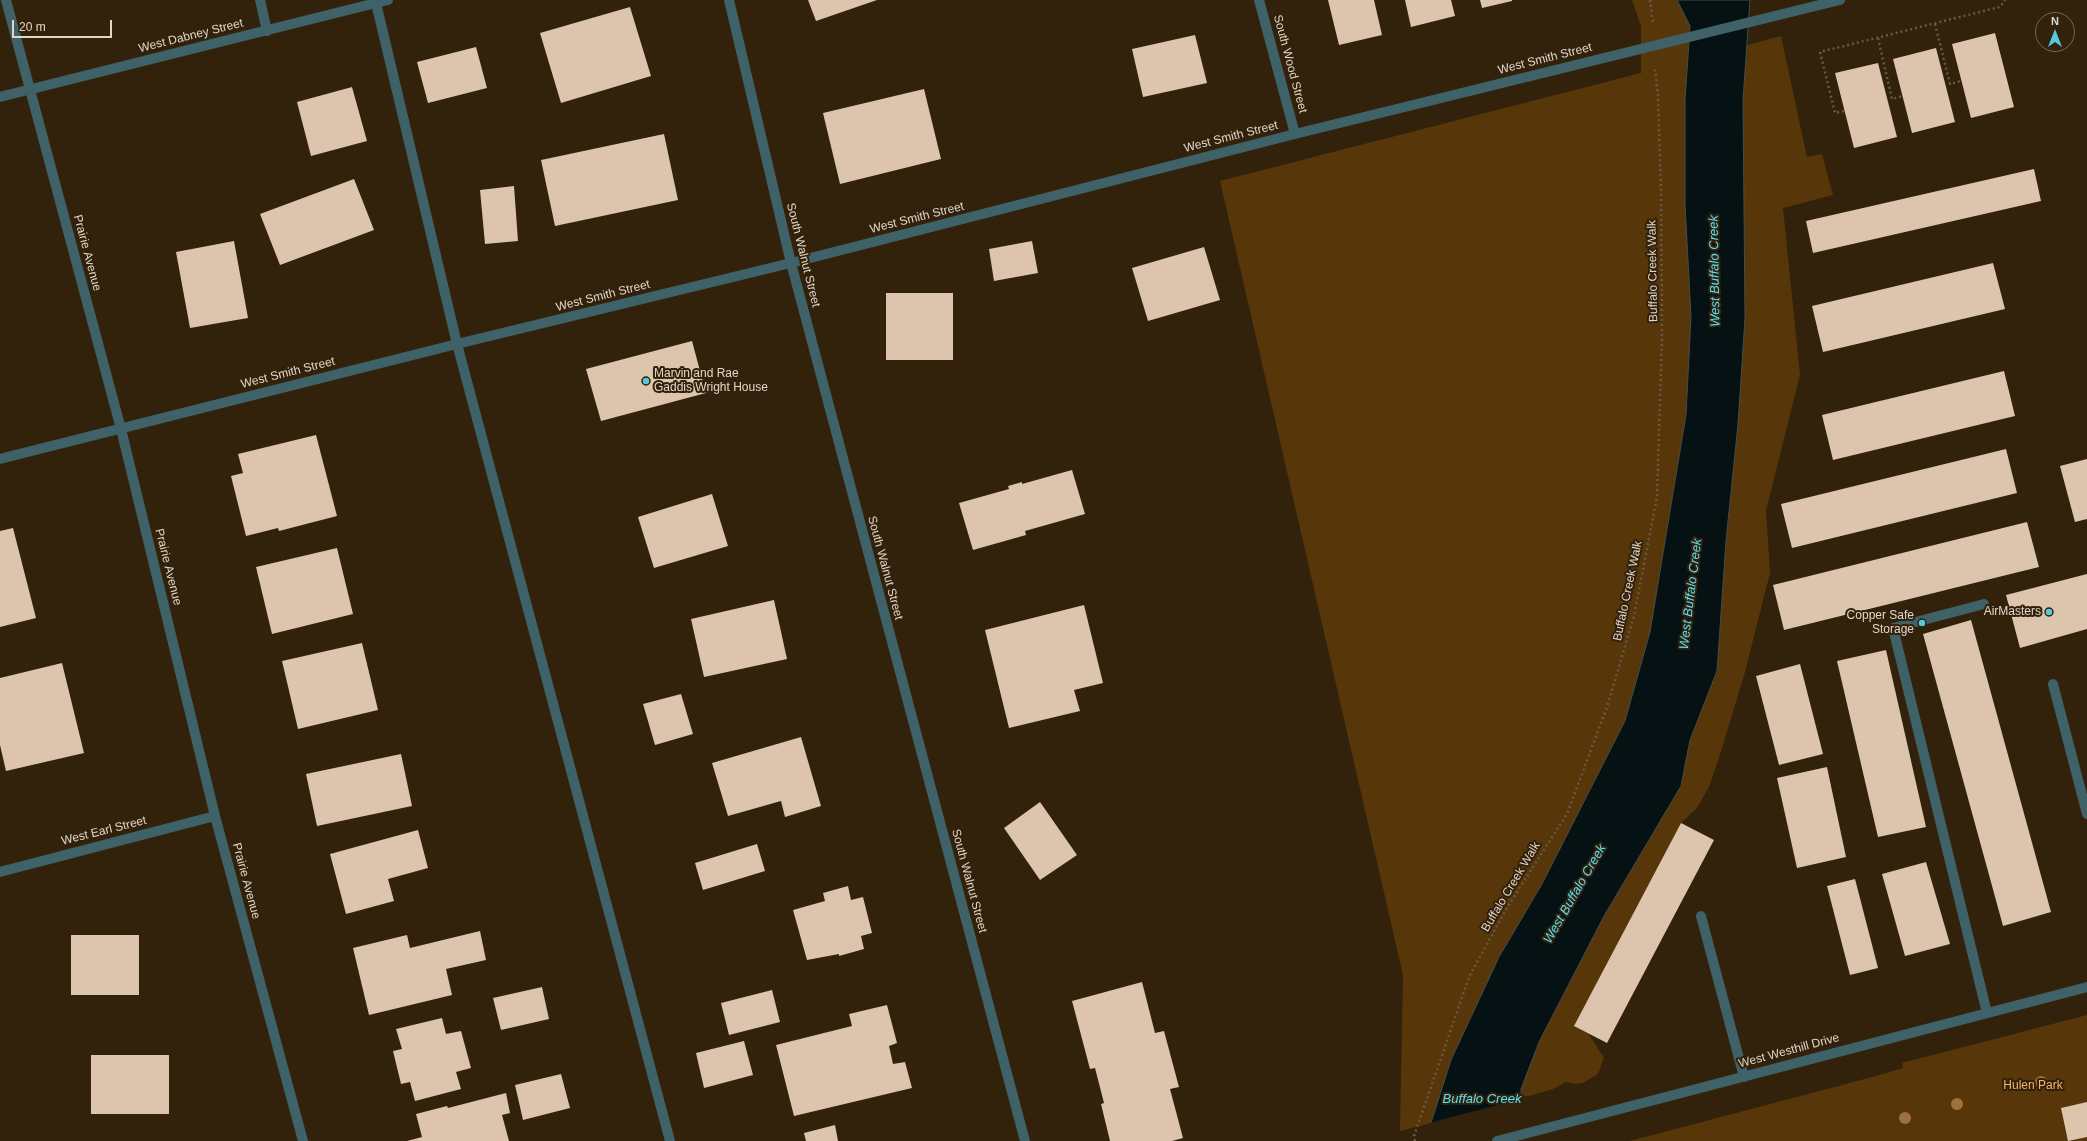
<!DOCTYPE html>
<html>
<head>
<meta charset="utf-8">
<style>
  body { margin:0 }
  #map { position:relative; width:2087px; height:1141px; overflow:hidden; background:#32210b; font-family:Arial,sans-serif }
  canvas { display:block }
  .north { position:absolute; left:2035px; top:12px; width:40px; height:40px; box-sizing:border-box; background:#32210b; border:1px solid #786957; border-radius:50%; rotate:0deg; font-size:11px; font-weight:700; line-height:16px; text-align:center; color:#e0d5c8 }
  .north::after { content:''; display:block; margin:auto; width:14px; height:18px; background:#54cade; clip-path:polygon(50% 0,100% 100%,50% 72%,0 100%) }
  .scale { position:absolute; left:12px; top:20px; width:100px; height:18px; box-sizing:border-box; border:2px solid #e0d5c8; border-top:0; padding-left:5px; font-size:12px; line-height:14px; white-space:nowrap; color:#e0d5c8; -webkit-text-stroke:3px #32210b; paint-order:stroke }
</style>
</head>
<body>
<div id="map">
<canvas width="2087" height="1141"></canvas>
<div class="north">N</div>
<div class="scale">20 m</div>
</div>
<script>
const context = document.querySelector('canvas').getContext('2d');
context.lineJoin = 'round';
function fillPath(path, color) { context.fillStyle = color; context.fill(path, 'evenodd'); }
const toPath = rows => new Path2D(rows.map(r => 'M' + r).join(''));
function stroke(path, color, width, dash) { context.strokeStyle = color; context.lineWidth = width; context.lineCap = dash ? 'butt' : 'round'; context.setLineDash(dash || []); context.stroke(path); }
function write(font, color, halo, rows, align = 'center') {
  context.font = font + ' Arial,sans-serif'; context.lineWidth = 4; context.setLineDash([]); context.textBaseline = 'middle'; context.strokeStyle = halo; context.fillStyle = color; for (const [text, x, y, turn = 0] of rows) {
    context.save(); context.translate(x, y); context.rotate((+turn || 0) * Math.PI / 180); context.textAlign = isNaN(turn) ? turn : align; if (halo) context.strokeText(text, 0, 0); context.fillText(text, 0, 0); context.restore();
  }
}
const green = toPath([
  [1632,0,1694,0,1690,26,1685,100,1685,204,1691,317,1686,415,1650,632,1625,721,1542,884,1499,957,1451,1060,1431,1123,1400,1131,1403,975,1220,181,1641,73,1641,26],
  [1781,36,1807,157,1822,154,1833,195,1783,208,1800,375,1766,511,1770,573,1745,672,1719,758,1709,787,1697,808,1681,823,1575,1026,1588,1033,1604,1058,1598,1074,1583,1083,1575,1084,1566,1082,1553,1089,1529,1096,1522,1096,1521,1089,1539,1042,1604,916,1681,786,1690,740,1717,671,1726,541,1738,424,1743,205,1743,100,1747,45],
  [2087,1015,2087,1141,1630,1141,1876,1076,1903,1068,1902,1063]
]);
const water = toPath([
  [1677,0,1750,0,1743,100,1745,318,1738,424,1726,541,1717,671,1690,740,1681,786,1604,916,1539,1042,1521,1089,1521,1141,1431,1123,1451,1060,1499,957,1542,884,1625,721,1650,632,1686,415,1691,317,1685,204,1685,100,1690,26,1677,0]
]);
const pier = toPath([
  [1524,1098,1523,1141,1432,1141,1429,1123]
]);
const building = toPath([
  [808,0,877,0,816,21],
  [1328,0,1374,0,1382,35,1339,45],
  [1405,0,1451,0,1455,16,1411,27],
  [1480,0,1512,0,1512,1,1482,8],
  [630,7,651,76,561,103,540,33],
  [1995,33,2014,107,1971,118,1952,44],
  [1195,35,1207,83,1143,97,1132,49],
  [476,47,487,88,428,103,417,62],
  [1936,48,1955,122,1912,133,1893,59],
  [1878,63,1897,137,1854,148,1835,73],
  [352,87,367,141,311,156,297,102],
  [924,89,941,159,840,184,823,113],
  [664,134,678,200,555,226,541,160],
  [2034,169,2041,201,1813,253,1806,221],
  [354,179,374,230,280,265,260,214],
  [514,186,518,241,485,244,480,190],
  [234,241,248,318,190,328,176,252],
  [1032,241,1038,273,994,281,989,249],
  [1204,247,1220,300,1148,321,1132,268],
  [1993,263,2005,309,1823,352,1812,306],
  [886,293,953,293,953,360,886,360],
  [692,341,706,393,601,421,586,369],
  [2004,371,2015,416,1833,460,1822,415],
  [316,435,337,516,279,531,278,528,246,536,231,476,243,473,238,454],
  [2006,449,2017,493,1792,548,1781,504],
  [2087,459,2087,519,2075,522,2060,466],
  [1072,470,1085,514,1025,531,1026,535,973,550,959,503,1009,489,1008,486,1022,482,1022,484],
  [712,494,728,546,654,568,638,517],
  [2027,522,2039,567,1784,630,1773,585],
  [13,528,36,618,0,627,0,531],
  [337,548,353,614,272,634,256,567],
  [2087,574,2087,629,2020,648,2006,595],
  [774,600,787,659,704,677,691,619],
  [1084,605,1103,683,1074,690,1080,711,1009,728,985,630],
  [1971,620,2051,912,2003,926,1923,634],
  [362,643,378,710,298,729,282,661],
  [1886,650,1926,827,1878,837,1837,661],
  [62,663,84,753,6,771,0,745,0,678],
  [1800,664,1823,754,1779,765,1756,676],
  [681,694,693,734,655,745,643,704],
  [801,737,821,806,785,817,781,801,728,816,712,763],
  [401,754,412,806,317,826,306,774],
  [1827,767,1846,857,1797,868,1777,778],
  [1040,802,1077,855,1040,880,1004,828],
  [1681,823,1714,840,1607,1043,1574,1026],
  [418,830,428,868,388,879,394,901,346,914,330,854],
  [757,844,765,871,703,890,695,863],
  [1926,862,1950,944,1905,956,1882,874],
  [1855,879,1878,968,1850,975,1827,886],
  [848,886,851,900,863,897,872,933,861,936,864,949,839,956,839,954,807,960,793,910,825,901,823,893],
  [480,931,486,960,446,969,452,995,369,1015,353,948,407,935,410,948],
  [71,935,139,935,139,995,71,995],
  [1142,982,1155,1033,1164,1031,1179,1087,1170,1089,1183,1138,1172,1141,1110,1141,1101,1104,1104,1103,1095,1068,1090,1069,1072,1001],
  [542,987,549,1019,501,1030,493,998],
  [772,990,780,1022,729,1035,721,1003],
  [887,1005,897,1043,889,1046,893,1064,905,1062,912,1088,794,1116,776,1045,852,1026,849,1014],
  [442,1018,446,1034,461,1031,471,1068,456,1072,461,1089,415,1101,410,1082,401,1084,393,1051,402,1049,396,1029],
  [744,1041,753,1075,704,1088,696,1053],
  [91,1055,169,1055,169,1114,91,1114],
  [561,1074,570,1108,523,1120,515,1085],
  [506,1093,510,1113,502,1115,509,1141,407,1141,422,1137,416,1114,447,1106,448,1108],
  [2087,1102,2087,1137,2068,1141,2061,1108],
  [835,1125,838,1141,806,1141,804,1133]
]);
const path = toPath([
  [1650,0,1653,23],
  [1935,24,1950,84,1961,81],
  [1878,38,1892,99,1903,96],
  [1844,111,1835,113,1820,52,2000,7,2005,0],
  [1415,1141,1414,1136,1469,977,1508,906,1567,814,1607,707,1634,616,1657,497,1662,337,1661,193,1658,96,1655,68]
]);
const service = toPath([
  [260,0,267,31],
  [376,3,457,344,670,1141],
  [1984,604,1893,628,1987,1013],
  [2053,684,2087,814],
  [1701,916,1744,1077]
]);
const minor = toPath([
  [729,0,791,263,1025,1141],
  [1259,0,1295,134],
  [0,97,388,0],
  [0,459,457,344,791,263,1295,134,1840,0],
  [0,872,215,816]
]);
const tertiary = toPath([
  [6,0,121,429,215,816,303,1141],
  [1497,1141,2087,987]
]);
const trees = [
  [2041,1082],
  [1957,1104],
  [1905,1118]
];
const markers = [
  [646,381,4,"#54cade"],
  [2049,612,4,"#54cade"],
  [1922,623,4,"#54cade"]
];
const streetNames = [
  ["West Dabney Street",191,36,-14],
  ["West Smith Street",1545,59,-14],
  ["South Wood Street",1290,64,75],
  ["West Smith Street",1231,137,-14],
  ["West Smith Street",917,218,-14],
  ["Prairie Avenue",87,253,75],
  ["South Walnut Street",803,255,76],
  ["Buffalo Creek Walk",1653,271,-91],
  ["West Smith Street",603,296,-14],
  ["West Smith Street",288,373,-14],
  ["Prairie Avenue",168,567,76],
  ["South Walnut Street",885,568,75],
  ["Buffalo Creek Walk",1628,591,-78],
  ["West Earl Street",104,831,-14],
  ["Prairie Avenue",246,881,75],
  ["South Walnut Street",969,881,75],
  ["Buffalo Creek Walk",1511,887,-59],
  ["West Westhill Drive",1789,1051,-15]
];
const poiNames = [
  ["Marvin and Rae",654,374,"left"],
  ["Gaddis Wright House",654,388,"left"],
  ["AirMasters",2041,612],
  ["Copper Safe",1914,616],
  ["Storage",1914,630]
];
const parkNames = [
  ["Hulen Park",2033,1086]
];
const waterNames = [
  ["West Buffalo Creek",1715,271,-91],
  ["West Buffalo Creek",1691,594,-83],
  ["West Buffalo Creek",1575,894,-60],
  ["Buffalo Creek",1482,1099]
];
fillPath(green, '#573709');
fillPath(water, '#061114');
stroke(water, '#474c4a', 1);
fillPath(pier, '#32210b');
fillPath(building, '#dcc5ac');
stroke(path, '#685946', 2.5, [2, 3]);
stroke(service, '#3f6168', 10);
stroke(minor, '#3f6168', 10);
stroke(tertiary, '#3f6168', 10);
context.fillStyle = '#9e723e';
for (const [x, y] of trees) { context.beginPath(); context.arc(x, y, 6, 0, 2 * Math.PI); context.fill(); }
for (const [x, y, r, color] of markers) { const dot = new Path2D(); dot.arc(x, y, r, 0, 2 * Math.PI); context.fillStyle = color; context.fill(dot); stroke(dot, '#32210b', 1.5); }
write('12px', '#e0d5c8', '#32210b', streetNames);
write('12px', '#e0d5c8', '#32210b', poiNames, 'right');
write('12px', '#f6b568', '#32210b', parkNames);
write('italic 13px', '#59e1f8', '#32210b', waterNames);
</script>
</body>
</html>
